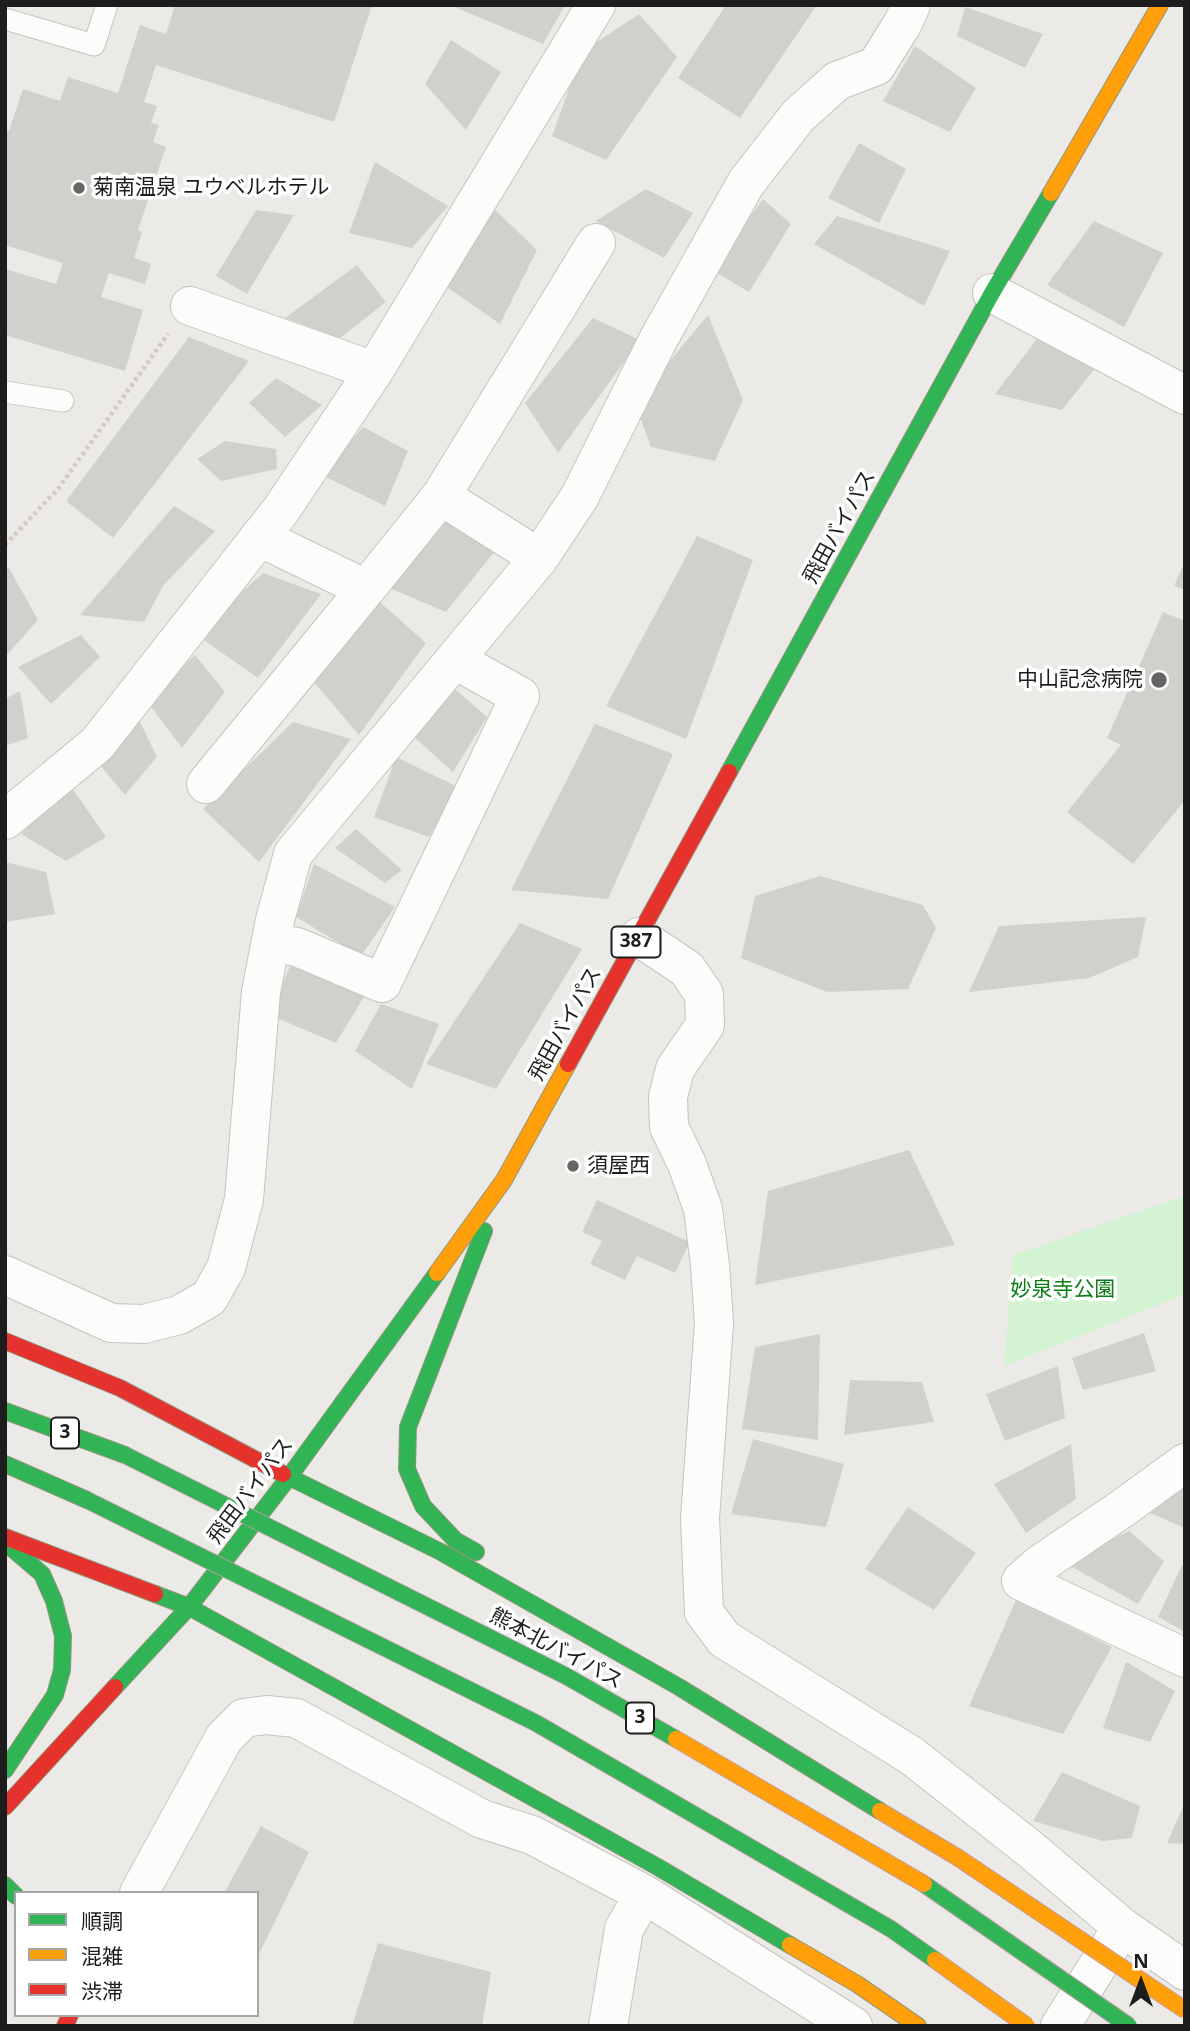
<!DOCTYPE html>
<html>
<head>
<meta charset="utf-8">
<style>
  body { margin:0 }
  #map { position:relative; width:1190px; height:2031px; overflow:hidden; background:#eceae6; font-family:"Noto Sans","Noto Sans JP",sans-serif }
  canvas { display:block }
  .frame { position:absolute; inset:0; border:7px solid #1d1d1d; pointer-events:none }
  .legend { position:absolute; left:14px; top:1891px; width:245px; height:126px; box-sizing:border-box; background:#fff; border:2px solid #a5a5a5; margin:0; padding:9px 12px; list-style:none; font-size:21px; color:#1d1d1d }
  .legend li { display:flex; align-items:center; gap:14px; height:35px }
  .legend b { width:35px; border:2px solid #a5a5a5 }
  .north { position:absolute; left:1106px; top:1947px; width:70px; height:70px; -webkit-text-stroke:5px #fff; paint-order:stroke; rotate:0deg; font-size:19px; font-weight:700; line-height:28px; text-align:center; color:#1d1d1d }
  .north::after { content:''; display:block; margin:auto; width:24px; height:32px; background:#1d1d1d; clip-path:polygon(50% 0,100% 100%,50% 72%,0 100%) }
</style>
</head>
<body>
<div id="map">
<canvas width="1190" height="2031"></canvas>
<div class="frame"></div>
<ul class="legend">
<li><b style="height:9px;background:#30b455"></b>順調</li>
<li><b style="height:9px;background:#ff9f0a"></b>混雑</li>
<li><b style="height:9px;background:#e5322d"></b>渋滞</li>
</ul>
<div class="north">N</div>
</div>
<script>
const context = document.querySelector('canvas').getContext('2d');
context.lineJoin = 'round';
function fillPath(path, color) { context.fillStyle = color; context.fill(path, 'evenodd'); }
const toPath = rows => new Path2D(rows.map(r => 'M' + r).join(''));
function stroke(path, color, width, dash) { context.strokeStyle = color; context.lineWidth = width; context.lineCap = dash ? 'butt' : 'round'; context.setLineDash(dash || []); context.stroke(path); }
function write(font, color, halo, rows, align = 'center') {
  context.font = font + ' "Noto Sans","Noto Sans JP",sans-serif'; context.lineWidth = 7; context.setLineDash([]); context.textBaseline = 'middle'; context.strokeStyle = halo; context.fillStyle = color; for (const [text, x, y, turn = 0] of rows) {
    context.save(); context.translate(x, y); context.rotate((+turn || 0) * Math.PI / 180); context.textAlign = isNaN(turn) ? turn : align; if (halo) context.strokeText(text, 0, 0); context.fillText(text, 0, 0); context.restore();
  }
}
const park = toPath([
  [1185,1196,1185,1294,1004,1366,1013,1255]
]);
const building = toPath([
  [175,5,372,5,334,122,156,65,144,102,157,106,151,123,159,125,153,142,166,147,138,230,142,232,134,258,151,264,145,284,109,273,101,297,143,310,125,371,5,335,5,269,56,284,63,263,5,245,5,130,9,131,23,89,60,101,68,77,118,93,140,25,166,34],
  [450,5,565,5,543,44],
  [726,5,817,5,740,118,678,78],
  [965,7,1043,34,1025,68,957,36],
  [639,14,677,57,606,160,552,136,582,52],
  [451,40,501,72,466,130,425,84],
  [915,46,976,88,950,132,883,101],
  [859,143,906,169,879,223,828,198],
  [375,162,448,206,412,248,349,233],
  [646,189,693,213,664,258,596,221],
  [763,199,791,224,749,292,712,270],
  [492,207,537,250,500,324,431,276],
  [256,210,294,215,247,294,216,276],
  [837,216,950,251,924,306,814,244],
  [1094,221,1163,253,1124,327,1047,285],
  [357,265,386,302,340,338,285,318],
  [708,315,743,400,715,461,651,447,635,403],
  [593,318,640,340,558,453,525,403],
  [1043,331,1096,367,1062,410,995,394],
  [189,337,249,361,113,538,66,501],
  [276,378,322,405,285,437,249,403],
  [363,427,408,451,385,506,322,475],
  [225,441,276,449,277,469,221,481,197,459],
  [174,506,215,531,163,586,144,622,80,615],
  [439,512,495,551,446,612,387,587],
  [697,536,753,560,686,739,606,706],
  [1185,561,1185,590,1174,586],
  [9,568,38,620,5,657,5,570],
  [263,573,321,594,258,678,195,634],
  [372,595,426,643,359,735,307,674],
  [1163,612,1185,621,1185,800,1133,864,1067,812,1121,745,1107,738],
  [81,635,100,657,51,704,18,667],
  [195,655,225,692,182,748,146,700],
  [455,689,487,717,453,772,412,735],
  [20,691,28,738,5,746,5,699],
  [139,720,157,757,125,795,100,765],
  [293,722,351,739,259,862,203,809],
  [595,724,673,754,608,899,511,890],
  [396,757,460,788,429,837,374,817],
  [70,785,106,837,66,861,21,834],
  [356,829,402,870,385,883,335,848],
  [5,862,46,872,55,914,5,922],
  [314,864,395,907,361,956,296,917],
  [820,876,923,905,936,928,908,989,827,992,741,958,755,896],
  [1146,917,1138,957,1089,978,969,992,999,926],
  [520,923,582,949,496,1089,426,1064],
  [290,966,367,992,336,1043,270,1015],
  [381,1004,439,1024,412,1089,355,1051],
  [909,1150,955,1245,755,1285,768,1191],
  [597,1200,690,1242,675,1273,637,1256,625,1280,590,1264,602,1241,582,1232],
  [1144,1333,1156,1371,1083,1390,1072,1358],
  [820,1334,818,1440,742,1429,755,1347],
  [1058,1366,1065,1418,1005,1441,986,1394],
  [850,1380,922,1382,934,1422,844,1435],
  [753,1439,844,1464,826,1527,731,1514],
  [1071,1444,1076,1499,1026,1533,994,1484],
  [1185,1477,1185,1528,1143,1510],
  [908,1507,976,1553,934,1610,865,1569],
  [1129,1531,1164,1561,1138,1604,1063,1562],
  [1182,1565,1185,1565,1185,1632,1158,1617],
  [1016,1600,1112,1647,1063,1734,969,1706],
  [1126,1662,1175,1691,1150,1742,1103,1728],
  [1062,1772,1140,1806,1132,1838,1103,1841,1033,1821],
  [1185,1802,1185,1844,1167,1843],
  [261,1826,309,1852,257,1958,257,1893,224,1893],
  [378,1943,491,1972,482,2026,352,2026]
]);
const path = toPath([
  [5,545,58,489,168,334]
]);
const lane = toPath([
  [5,19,94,45,107,5],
  [5,392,63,401]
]);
const street = toPath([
  [992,293,1185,395],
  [190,306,374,371],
  [441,496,539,558],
  [366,589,441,496,596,243],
  [206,784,366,589,259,537],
  [5,820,97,744,281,510,374,371,596,5],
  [639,937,687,969,704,994,705,1025,675,1069,668,1097,669,1127,687,1164,703,1209,710,1265,714,1323,700,1518,704,1612,724,1639,912,1756,1030,1849,1122,1927,1060,2026],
  [271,943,297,947,382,983,520,696,455,660],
  [5,1275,111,1323,144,1324,179,1315,209,1298,226,1268,244,1199,261,992,275,920,293,854,539,558,580,496,658,340,746,183,798,116,837,81,876,66,903,23,911,5],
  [1185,1463,1123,1508,1039,1565,1021,1581,1185,1658],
  [139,1893,224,1738,244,1718,266,1715,296,1718,482,1819,532,1835,644,1894,853,2026],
  [1122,1927,1185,1971],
  [608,2026,624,1929,644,1894]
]);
const fast = toPath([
  [729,772,992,293,1051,193],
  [5,1411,125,1455],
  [5,1464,87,1500],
  [283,1474,439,1551,679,1687,880,1811],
  [476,1552,455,1540,423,1506,407,1469,408,1427,484,1231],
  [155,1594,189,1607,656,1866,790,1945],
  [115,1687,189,1607,289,1477,437,1273],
  [5,1770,55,1695,62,1670,63,1636,54,1601,42,1574,8,1545],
  [5,1885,16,1896]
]);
const slow = toPath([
  [1051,193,1160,5],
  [437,1273,504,1180,568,1064],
  [790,1945,857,1984,918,2026]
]);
const jam = toPath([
  [568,1064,729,772],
  [5,1341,120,1388,283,1474],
  [5,1537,155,1594],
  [5,1807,115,1687],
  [65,2026,70,2015]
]);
const fastBridge = toPath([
  [125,1455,566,1676,676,1739],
  [87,1500,536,1723,891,1929,935,1960],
  [924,1884,1129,2026]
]);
const slowBridge = toPath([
  [676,1739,924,1884],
  [880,1811,957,1857,1185,2010],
  [935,1960,1027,2026]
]);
const markers = [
  [79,188,7,"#656563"],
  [1159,680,9,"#656563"],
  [573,1166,7,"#656563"]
];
const shields = [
  [636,942,49],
  [65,1433,28],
  [640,1718,28]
];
const shieldNames = [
  ["387",636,942],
  ["3",65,1433],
  ["3",640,1718]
];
const poiNames = [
  ["菊南温泉 ユウベルホテル",93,188],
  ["中山記念病院",1143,680,"right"],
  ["須屋西",587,1166]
];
const streetNames = [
  ["飛田バイパス",840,527,-61],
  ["飛田バイパス",566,1024,-61],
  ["飛田バイパス",251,1491,-53],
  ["熊本北バイパス",556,1649,28]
];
const parkNames = [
  ["妙泉寺公園",1063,1290]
];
fillPath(park, '#d3f3d3');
fillPath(building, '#d2d0cd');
stroke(lane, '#c4c4c2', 23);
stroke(street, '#c4c4c2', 40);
stroke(fast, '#93957e', 18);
stroke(slow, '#93957e', 18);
stroke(jam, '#93957e', 18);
stroke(path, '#d7c8c5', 4.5, [3.5, 3.5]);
stroke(lane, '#fcfcfb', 21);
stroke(street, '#fcfcfb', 38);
stroke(fast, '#30b455', 16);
stroke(slow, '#ff9f0a', 16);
stroke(jam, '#e5322d', 16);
stroke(fastBridge, '#c29ca7', 18, []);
stroke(slowBridge, '#c29ca7', 18, []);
stroke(fastBridge, '#30b455', 16);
stroke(slowBridge, '#ff9f0a', 16);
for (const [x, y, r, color] of markers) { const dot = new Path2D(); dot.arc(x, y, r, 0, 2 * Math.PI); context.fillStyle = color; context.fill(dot); stroke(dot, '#fff', 2.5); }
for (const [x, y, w] of shields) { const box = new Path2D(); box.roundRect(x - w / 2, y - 15.5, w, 31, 5); context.fillStyle = '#fff'; context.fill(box); stroke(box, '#1d1d1d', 2); }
write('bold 19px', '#1d1d1d', null, shieldNames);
write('21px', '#1d1d1d', '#fff', poiNames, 'left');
write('21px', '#1d1d1d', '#fff', streetNames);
write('21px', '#0a7d14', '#fff', parkNames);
</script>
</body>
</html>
